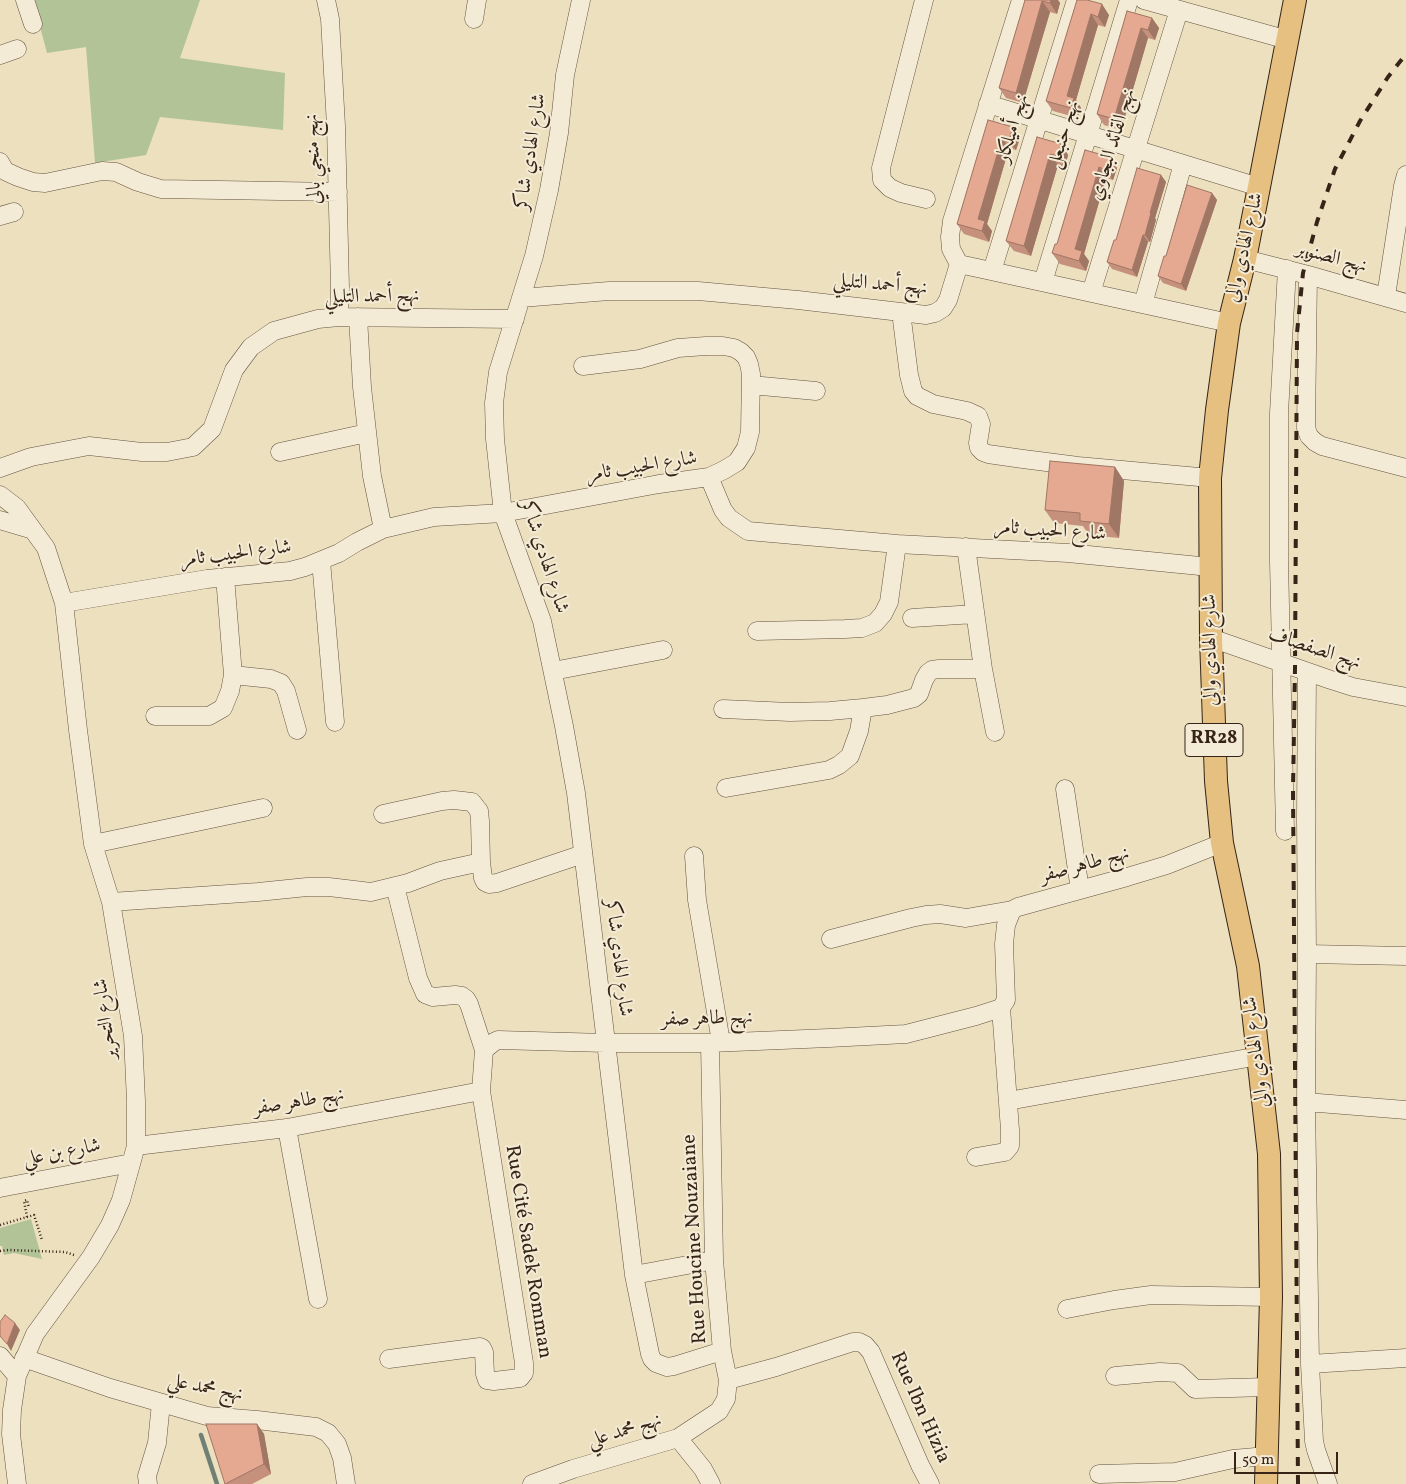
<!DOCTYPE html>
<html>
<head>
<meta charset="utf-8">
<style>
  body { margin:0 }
  #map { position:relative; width:1406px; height:1484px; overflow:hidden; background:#ece0bf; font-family:Vollkorn,serif }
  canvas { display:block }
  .scale { position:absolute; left:1234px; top:1452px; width:104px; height:22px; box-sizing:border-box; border:2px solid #362417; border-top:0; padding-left:6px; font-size:15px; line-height:18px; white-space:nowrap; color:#362417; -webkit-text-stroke:4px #f3ebd5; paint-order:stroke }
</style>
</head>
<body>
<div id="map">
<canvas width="1406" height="1484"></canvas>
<div class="scale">50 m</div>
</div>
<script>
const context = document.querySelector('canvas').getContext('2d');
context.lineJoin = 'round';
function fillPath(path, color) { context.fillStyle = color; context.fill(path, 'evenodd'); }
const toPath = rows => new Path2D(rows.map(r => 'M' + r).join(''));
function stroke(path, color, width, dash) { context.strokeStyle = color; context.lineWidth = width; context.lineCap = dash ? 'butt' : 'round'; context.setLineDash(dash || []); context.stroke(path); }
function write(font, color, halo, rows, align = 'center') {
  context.font = font + ' Vollkorn,Amiri,serif'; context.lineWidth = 4; context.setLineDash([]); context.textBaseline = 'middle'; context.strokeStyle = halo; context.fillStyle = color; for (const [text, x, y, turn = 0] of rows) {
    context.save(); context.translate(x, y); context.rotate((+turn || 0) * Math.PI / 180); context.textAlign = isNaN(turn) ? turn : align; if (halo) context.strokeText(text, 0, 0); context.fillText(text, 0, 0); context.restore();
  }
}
const green = toPath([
  [33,0,200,0,180,58,285,73,283,130,160,117,146,155,95,163,86,47,47,53],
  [31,1219,42,1259,14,1253,4,1255,2,1246,0,1246,0,1228]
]);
const stream = toPath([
  [201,1435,217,1484]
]);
const path = toPath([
  [27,1217,24,1201,27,1200,29,1208],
  [0,1225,34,1215,42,1240],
  [0,1251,9,1250,65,1252,74,1255]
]);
const minor = toPath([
  [25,0,33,24],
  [326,0,330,19,336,126,340,288,339,317],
  [581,0,565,75,559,133,549,190,534,256,498,372,494,403,495,439,503,513,542,621,564,726,576,793,634,1275,650,1354,652,1359,656,1363,667,1367,674,1366,722,1351],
  [924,0,881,168,882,180,890,188,901,193,926,199],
  [1144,0,1288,40],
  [474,19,477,0],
  [0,55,17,49],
  [988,104,1259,187],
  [0,162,5,171,18,177,33,182,45,183,102,171,116,172,138,182,161,189,338,192],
  [0,216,14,212],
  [1245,259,1308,275,1406,303],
  [959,264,951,249,950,237,952,221,1021,0],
  [959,264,1229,323],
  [992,271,1076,0],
  [1308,275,1306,428,1309,436,1315,442,1322,446,1406,468],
  [1043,282,1129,0],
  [1091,293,1179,10],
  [1386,296,1403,186,1406,175],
  [521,298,609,291,698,291,798,300,926,315,935,313,943,308,948,300,959,264],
  [1143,304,1183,164],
  [901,312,909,375,913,391,917,396,933,404,967,411,978,416,981,424,978,443,979,448,983,452,988,454,1023,459,1078,466,1210,478],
  [358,317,362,387,372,476,383,529],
  [583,366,640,359,678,348,706,346,723,346,734,348,741,352,746,357,749,364,751,374,750,432,746,448,737,462,724,470,709,477],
  [751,385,816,391],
  [280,452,367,433],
  [0,468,31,457,89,446,142,452,167,452,193,447,212,429,234,370,251,347,274,331,318,319,339,317,515,319],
  [0,495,17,508,46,548,64,603,78,730,93,844,111,902,133,1036,136,1101,136,1146,121,1200,110,1225,91,1257,35,1334,17,1376,12,1410,11,1434,17,1484],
  [0,520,33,530],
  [966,547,983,669,995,732],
  [321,561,335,722],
  [64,603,207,579,290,571,305,567,339,553,357,542,383,529,434,517,503,513,659,484,709,477,723,510,729,518,748,531,897,544,1068,553,1210,567],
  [912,618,975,614],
  [757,631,845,629,862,628,875,623,883,614,889,602,897,544],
  [1211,638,1331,680,1353,687,1406,697],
  [553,671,663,650],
  [1307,672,1306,818,1307,954,1406,956],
  [233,675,271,679,281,683,286,691,297,730],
  [723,709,790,712,830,711,863,708],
  [155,716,209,716,223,708,230,691,233,675,225,577],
  [726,788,829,770,839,765,850,756,859,731,863,708,887,705,914,698,919,694,924,680,928,673,932,670,939,669,983,669],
  [1065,789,1080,890],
  [383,814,442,801,454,800,472,802,479,811,480,821,481,862],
  [1285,831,1279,561,1279,413,1287,269],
  [93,844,263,808],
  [694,856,697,900,721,1042],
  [395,886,418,978,425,994,433,997,455,995,462,996,466,999,469,1004,484,1050],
  [111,902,258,892,307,887,329,887,371,892,408,883,440,871,481,862,483,878,485,882,489,884,497,883,583,854],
  [831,939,911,918,926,915,940,914,966,918,1012,910],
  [1307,954,1306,1102,1310,1364,1314,1441,1316,1450,1328,1484],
  [1008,1101,1259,1056],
  [1306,1102,1406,1110],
  [287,1128,318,1299],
  [136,1146,287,1128,481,1091],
  [976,1157,1005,1152,1010,1146,1010,1130,1001,1008],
  [0,1188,131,1163],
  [634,1275,714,1260],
  [1067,1309,1114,1300,1151,1295,1271,1297],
  [0,1356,17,1376],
  [24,1358,110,1388,207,1416,257,1420,316,1427,328,1433,337,1444,342,1458,346,1484],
  [389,1359,480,1347,482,1348,484,1352,485,1374,487,1380,494,1381,520,1378,524,1373,524,1363,481,1091,484,1050,494,1042,498,1040,606,1043,710,1043,829,1038,906,1034,976,1016,1001,1008,1006,1000,1004,944,1006,925,1012,910,1018,907,1127,877,1167,865,1222,843],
  [1310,1364,1406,1358],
  [1115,1376,1160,1372,1178,1373,1195,1389,1268,1387],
  [728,1380,776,1367,853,1342,859,1342,865,1345,871,1352,920,1465,930,1484],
  [678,1438,703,1469,711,1484],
  [1099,1474,1175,1472,1233,1459,1267,1456],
  [148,1484,147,1476,157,1443,161,1403],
  [532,1484,573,1469,678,1438,719,1411,726,1399,728,1380,722,1351,714,1260,710,1043]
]);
const major = toPath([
  [1266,1484,1271,1297,1269,1154,1248,966,1222,843,1216,781,1211,638,1210,478,1217,410,1229,323,1245,259,1259,187,1295,0]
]);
const rail = toPath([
  [1298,1484,1293,789,1295,668,1297,333,1303,273,1317,222,1335,169,1360,121,1388,77,1406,54]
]);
const wall = toPath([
  [1025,0,1058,0,1060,3,1057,14,1050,12,1023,103,1006,98,999,88],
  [1077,0,1109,15,1105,27,1098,25,1076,100,1081,108,1078,118,1053,111,1046,101],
  [1127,11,1152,18,1159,28,1155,40,1148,38,1121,130,1104,125,1097,114],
  [988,120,1013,127,1020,138,1016,150,1009,148,987,224,992,231,989,242,964,234,957,224],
  [1037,137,1061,144,1068,155,1065,167,1058,165,1031,256,1014,251,1006,241],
  [1085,150,1117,168,1113,180,1106,178,1084,254,1089,261,1086,271,1060,264,1052,253,1057,244],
  [1161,175,1166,182,1155,218,1156,220,1150,242,1148,242,1137,277,1112,269,1107,262,1116,240],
  [1212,193,1217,200,1186,291,1163,283,1158,276,1166,256],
  [1115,467,1124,481,1119,538,1089,535,1083,526,1054,523,1045,510],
  [257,1424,264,1434,271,1474,252,1484,225,1484]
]);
const shadedWall = toPath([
  [1051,0,1058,0,1060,3,1057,14,1050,3],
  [1042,1,1050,12,1023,103,1016,93],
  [1102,4,1109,15,1105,27,1098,17],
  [1091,14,1098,25,1076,100,1081,108,1078,118,1071,108,1067,96],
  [1152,18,1159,28,1155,40,1148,30],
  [1141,28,1148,38,1121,130,1114,119],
  [1013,127,1020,138,1016,150,1009,140],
  [1002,138,1009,148,987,224,992,231,989,242,982,231,978,219],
  [1061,144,1068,155,1065,167,1058,156],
  [1050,154,1058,165,1031,256,1024,246],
  [1110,157,1117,168,1113,180,1106,170],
  [1099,167,1106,178,1084,254,1089,261,1086,271,1079,261,1075,249],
  [1161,175,1166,182,1155,218,1156,220,1150,242,1145,235,1150,213],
  [1212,193,1217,200,1186,291,1181,284],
  [1143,235,1148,242,1137,277,1132,270],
  [1115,467,1124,481,1119,538,1109,524],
  [15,1323,20,1330,11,1351,7,1344],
  [257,1424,264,1434,271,1474,264,1464]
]);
const building = toPath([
  [1025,0,1051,0,1050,3,1042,1,1016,93,999,88,1025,0],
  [1077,0,1087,0,1102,4,1098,17,1091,14,1067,96,1074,98,1071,108,1046,101,1077,0],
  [1127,11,1152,18,1148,30,1141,28,1114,119,1097,114,1127,11],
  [988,120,1013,127,1009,140,1002,138,978,219,985,221,982,231,957,224,988,120],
  [1037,137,1061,144,1058,156,1050,154,1024,246,1006,241,1037,137],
  [1085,150,1110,157,1106,170,1099,167,1075,249,1082,251,1079,261,1052,253,1055,244,1057,244,1085,150],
  [1137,168,1161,175,1150,213,1151,213,1145,235,1143,235,1132,270,1107,262,1114,240,1116,240,1137,168],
  [1187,185,1212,193,1181,284,1158,276,1164,256,1166,256,1187,185],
  [1050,461,1115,467,1109,524,1080,521,1080,513,1045,510,1050,461],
  [5,1315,15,1323,7,1344,0,1336,0,1322,5,1315],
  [206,1424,257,1424,264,1464,225,1484,206,1424]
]);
const shields = [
  [1214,740,58]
];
const shieldNames = [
  ["RR28",1214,740]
];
const streetNames = [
  ["نهج أميلكار",1014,129,-73],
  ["نهج حنبعل",1065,135,-73],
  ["نهج القائد البجاوي",1114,145,-73],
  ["شارع الهادي شاكر",532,152,-81],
  ["نهج منجي بالي",315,159,-92],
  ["شارع الهادي والي",1246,248,-77],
  ["نهج الصنوبر",1331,259,15],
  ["نهج أحمد التليلي",880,286,5],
  ["نهج أحمد التليلي",372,298,-1],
  ["شارع الحبيب ثامر",642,468,-9],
  ["شارع الحبيب ثامر",1050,532,4],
  ["شارع الحبيب ثامر",236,555,-7],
  ["شارع الهادي شاكر",543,557,72],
  ["شارع الهادي والي",1212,650,-91],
  ["نهج الصفصاف",1314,650,18],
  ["نهج طاهر صفر",1085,866,-15],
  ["شارع الهادي شاكر",617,958,83],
  ["شارع التحرير",107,1019,-97],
  ["نهج طاهر صفر",707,1020,-1],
  ["شارع الهادي والي",1258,1052,-97],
  ["نهج طاهر صفر",299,1103,-9],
  ["شارع بن علي",62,1154,-11],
  ["Rue Houcine Nouzaiane",696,1239,-93],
  ["Rue Cité Sadek Romman",527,1252,81],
  ["نهج محمد علي",205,1389,11],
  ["Rue Ibn Hizia",919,1408,66],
  ["نهج محمد علي",625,1432,-17]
];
fillPath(green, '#b2c397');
stroke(stream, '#718075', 4.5);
stroke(minor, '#645341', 19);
stroke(major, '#362417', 24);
stroke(path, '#362417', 2.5, [1, 2.5]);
stroke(minor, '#f3ebd5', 18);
stroke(major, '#e6c080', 22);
stroke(rail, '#362417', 4, [9, 9]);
fillPath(wall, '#c5907c');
fillPath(shadedWall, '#a07665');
fillPath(building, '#e5a890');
stroke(building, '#a07665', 1);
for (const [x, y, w] of shields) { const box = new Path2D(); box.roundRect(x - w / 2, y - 16.5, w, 33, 4); context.fillStyle = '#f3ebd5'; context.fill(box); stroke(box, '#362417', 1); }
write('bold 19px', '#362417', null, shieldNames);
write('20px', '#362417', '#f3ebd5', streetNames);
</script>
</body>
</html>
